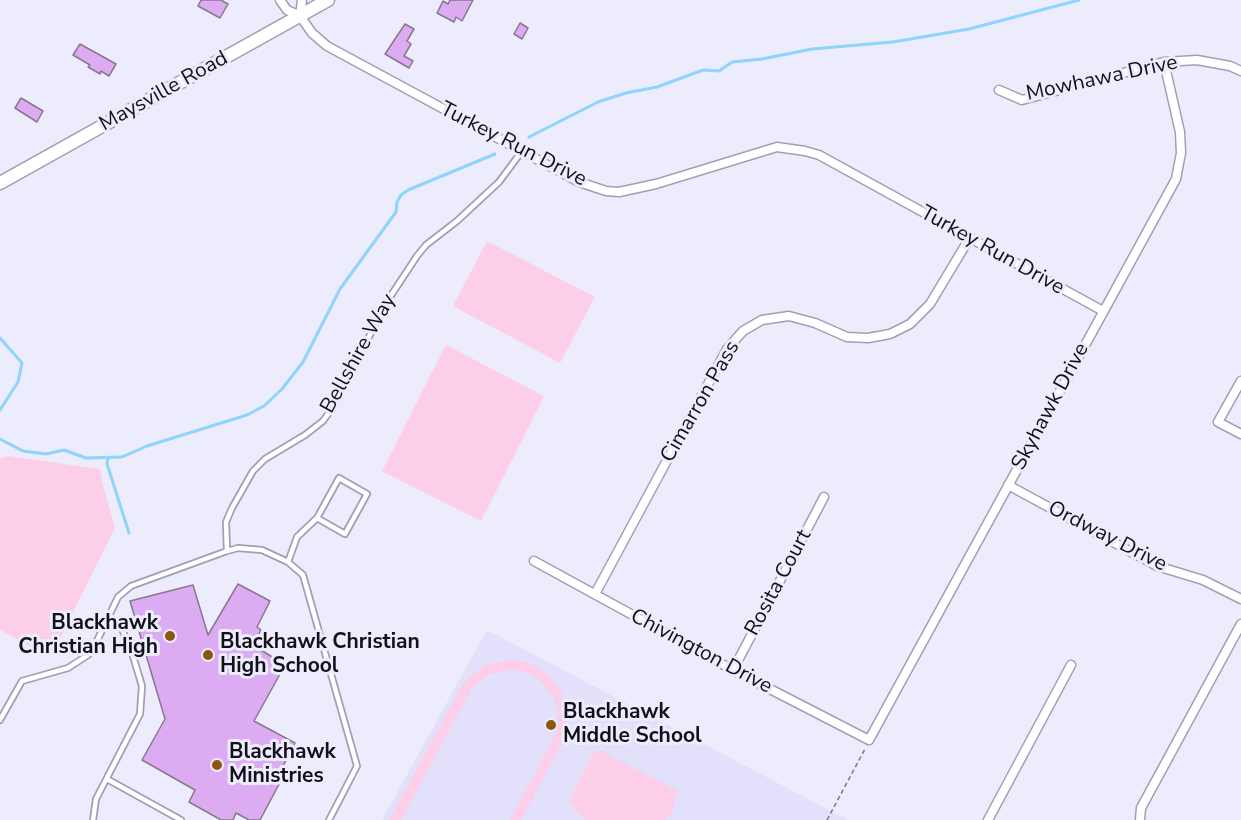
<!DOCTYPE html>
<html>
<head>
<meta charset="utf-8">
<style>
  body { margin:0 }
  canvas { display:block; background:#edecfc }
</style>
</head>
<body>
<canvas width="1241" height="820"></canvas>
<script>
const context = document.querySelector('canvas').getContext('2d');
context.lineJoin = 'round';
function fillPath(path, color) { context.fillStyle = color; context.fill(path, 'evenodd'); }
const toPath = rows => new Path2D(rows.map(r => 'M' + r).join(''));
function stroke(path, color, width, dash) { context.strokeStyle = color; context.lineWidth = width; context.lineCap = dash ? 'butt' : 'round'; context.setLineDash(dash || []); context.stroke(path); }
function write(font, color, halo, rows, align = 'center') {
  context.font = font + ' "Nunito Sans",sans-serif'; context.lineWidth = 6; context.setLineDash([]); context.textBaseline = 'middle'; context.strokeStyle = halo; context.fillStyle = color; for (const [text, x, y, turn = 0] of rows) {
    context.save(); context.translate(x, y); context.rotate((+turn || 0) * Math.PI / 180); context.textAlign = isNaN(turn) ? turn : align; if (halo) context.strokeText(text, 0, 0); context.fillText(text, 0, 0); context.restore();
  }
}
const built = toPath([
  [487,630,848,820,382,820]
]);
const green = toPath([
  [487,241,595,297,560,363,453,306],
  [446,345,544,396,481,521,382,471],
  [8,456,100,469,103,485,115,528,56,647,40,652,0,630,0,459],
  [512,660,530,663,552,678,562,693,568,711,565,737,521,820,510,820,552,741,557,727,558,712,554,697,540,680,527,673,512,670,490,674,472,688,401,820,389,820,464,682,485,665],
  [599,750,678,791,671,813,665,820,586,820,580,815,569,801,593,753]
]);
const stream = toPath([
  [529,137,598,102,626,93,657,87,703,70,719,71,732,62,762,59,812,49,893,42,969,29,1079,0],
  [0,338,22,363,18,382,0,410],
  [0,439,23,451,46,454,64,450,86,458,122,457,147,446,247,415,264,406,282,389,303,362,340,289,396,212,397,202,401,195,408,190,495,154],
  [108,458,107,464,129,533]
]);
const building = toPath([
  [201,0,221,0,228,4,220,18,198,6,201,0],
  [450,0,473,0,462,21,456,17,454,22,437,13,443,1,448,4,450,0],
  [520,23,528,28,522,39,514,34,520,23],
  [405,24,414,29,407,41,411,44,404,56,413,61,409,68,385,54,405,24],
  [80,44,116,64,109,76,101,71,100,74,88,67,90,65,73,55,80,44],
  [21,98,43,111,37,122,15,108,21,98],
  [238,584,270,601,257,627,261,630,253,645,285,665,254,721,295,743,281,770,285,773,260,820,249,820,236,813,233,820,221,820,189,802,195,790,142,760,165,719,130,601,193,585,208,635,238,584]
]);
const path = toPath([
  [827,820,865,749]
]);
const service = toPath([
  [227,551,226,522,232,508,253,471,265,459,305,435,323,421,331,410,388,300,417,256,426,245,457,221,499,182,522,151],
  [288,562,297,537,317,518,339,478,367,494,345,534,317,518],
  [0,720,22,681,68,668,88,655,94,647,118,597,131,586,227,551,238,548,262,550,288,562,303,575,357,766,329,820],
  [107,779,181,820],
  [93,820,96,799,140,714,142,686,133,656,122,629,108,616]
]);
const minor = toPath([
  [280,0,287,10,300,16,312,33,327,46,579,182,606,191,619,192,656,184,777,147,805,151,819,155,1103,311],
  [300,16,302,0],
  [999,90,1022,100,1164,62,1197,60,1230,66,1241,71],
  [1241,381,1218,422,1241,434],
  [1008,485,1157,566,1203,580,1241,599],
  [534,561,733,670,869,740,1176,179,1181,153,1180,132,1164,62],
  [595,594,727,349,743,331,762,320,789,316,815,323,847,337,868,338,890,334,910,324,930,304,969,239],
  [733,670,824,497],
  [988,820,1071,665],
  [1140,820,1141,808,1241,624]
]);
const secondary = toPath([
  [0,183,328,0]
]);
const markers = [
  [170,636,6,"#8e560c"],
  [208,655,6,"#8e560c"],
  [551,725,6,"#8e560c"],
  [217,765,6,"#8e560c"]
];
const streetNames = [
  ["Mowhawa Drive",1102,79,-12],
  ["Maysville Road",164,92,-29],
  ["Turkey Run Drive",513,145,27],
  ["Turkey Run Drive",992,251,29],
  ["Bellshire Way",359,354,-61],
  ["Cimarron Pass",701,402,-60],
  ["Skyhawk Drive",1051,407,-62],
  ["Ordway Drive",1107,537,27],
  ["Rosita Court",779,583,-62],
  ["Chivington Drive",701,652,28]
];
const poiNames = [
  ["Blackhawk",158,624,"right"],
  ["Christian High",158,648,"right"],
  ["Blackhawk Christian",220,643],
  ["High School",220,667],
  ["Blackhawk",563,713],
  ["Middle School",563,737],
  ["Blackhawk",229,753],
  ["Ministries",229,777]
];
fillPath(built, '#e2e0fa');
fillPath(green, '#fdcee8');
stroke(stream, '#8ed4fb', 3);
fillPath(building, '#ddabf1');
stroke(building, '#87788d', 1.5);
stroke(service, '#a09fb7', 8);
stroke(minor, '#a09fb7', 11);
stroke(secondary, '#a09fb7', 15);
stroke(path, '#797885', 1.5, [4.5, 3]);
stroke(service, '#fff', 4.5);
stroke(minor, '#fff', 8);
stroke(secondary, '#fff', 12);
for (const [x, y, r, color] of markers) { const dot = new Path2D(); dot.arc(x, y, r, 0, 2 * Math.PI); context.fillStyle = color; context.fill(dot); stroke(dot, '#edecfc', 2); }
write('21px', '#12111a', '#edecfc', streetNames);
write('bold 21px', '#12111a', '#edecfc', poiNames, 'left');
</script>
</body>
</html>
